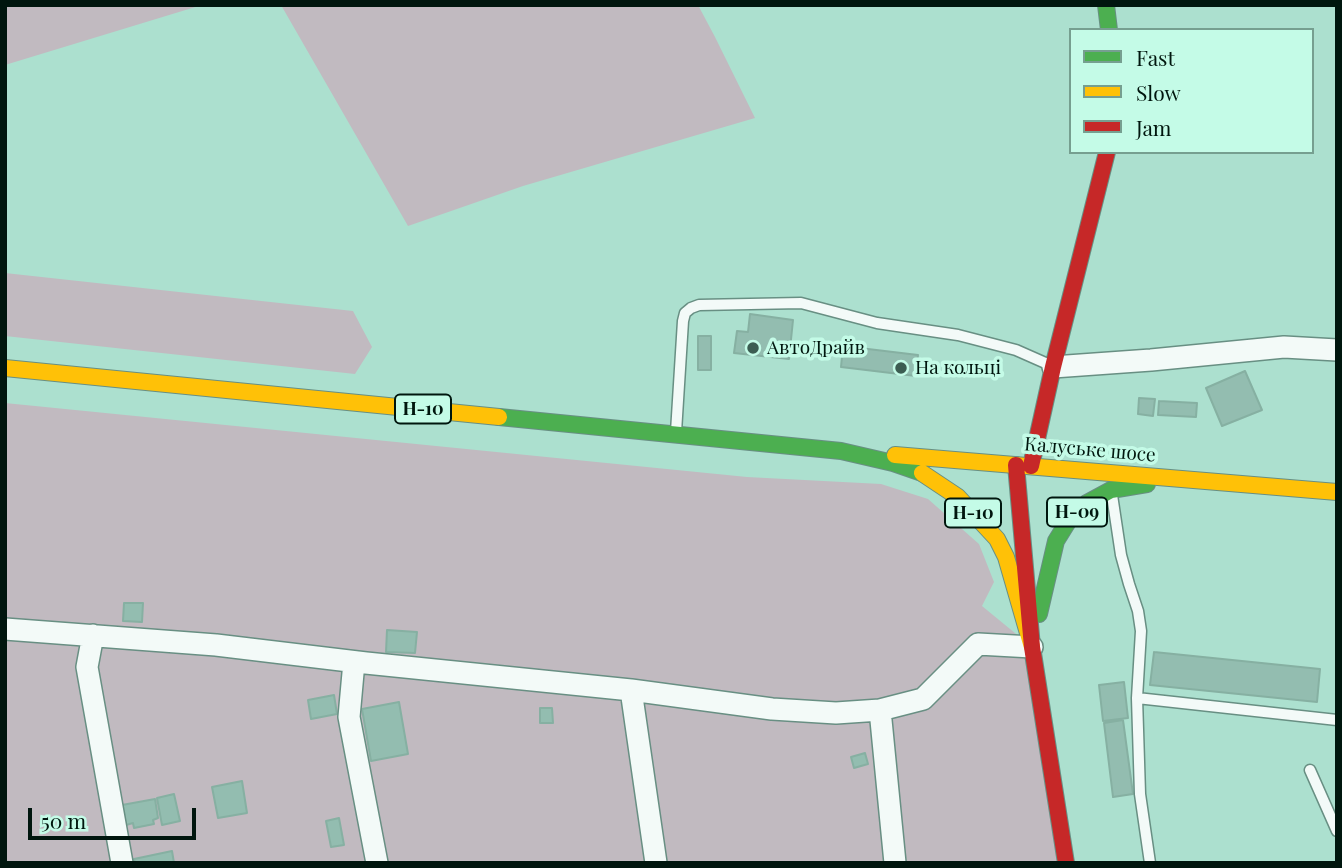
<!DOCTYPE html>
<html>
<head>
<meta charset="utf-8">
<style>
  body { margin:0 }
  #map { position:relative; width:1342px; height:868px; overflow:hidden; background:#ace0cf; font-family:"Playfair Display",serif }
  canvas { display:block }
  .frame { position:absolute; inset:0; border:7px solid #00160e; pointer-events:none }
  .legend { position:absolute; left:1069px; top:28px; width:245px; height:126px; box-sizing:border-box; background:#c4fbe7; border:2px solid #769f90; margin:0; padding:9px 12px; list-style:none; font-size:21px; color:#00160e }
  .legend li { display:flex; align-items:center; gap:14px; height:35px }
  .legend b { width:35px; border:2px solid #769f90 }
  .scale { position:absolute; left:28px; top:808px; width:168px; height:32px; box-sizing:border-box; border:4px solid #00160e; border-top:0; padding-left:9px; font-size:21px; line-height:24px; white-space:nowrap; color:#00160e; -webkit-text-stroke:5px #c4fbe7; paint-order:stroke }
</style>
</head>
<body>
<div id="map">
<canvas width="1342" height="868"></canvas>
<div class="frame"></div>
<ul class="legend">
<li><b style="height:9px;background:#4caf50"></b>Fast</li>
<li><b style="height:9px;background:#ffc107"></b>Slow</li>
<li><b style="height:9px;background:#c62828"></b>Jam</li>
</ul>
<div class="scale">50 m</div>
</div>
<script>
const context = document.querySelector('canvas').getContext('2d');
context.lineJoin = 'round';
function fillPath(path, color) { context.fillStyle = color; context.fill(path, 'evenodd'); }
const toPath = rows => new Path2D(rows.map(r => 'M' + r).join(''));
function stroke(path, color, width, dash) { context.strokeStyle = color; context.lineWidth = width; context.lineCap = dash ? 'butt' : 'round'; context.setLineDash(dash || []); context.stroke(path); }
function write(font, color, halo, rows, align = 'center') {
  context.font = font + ' "Playfair Display",serif'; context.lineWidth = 7; context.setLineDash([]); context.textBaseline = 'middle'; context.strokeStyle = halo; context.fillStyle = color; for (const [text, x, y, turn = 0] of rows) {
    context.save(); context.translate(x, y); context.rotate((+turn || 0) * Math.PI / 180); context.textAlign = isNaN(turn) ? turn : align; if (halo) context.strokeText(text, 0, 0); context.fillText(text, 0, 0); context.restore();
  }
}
const green = toPath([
  [5,5,202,5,5,65],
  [281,5,698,5,715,37,755,118,523,186,408,226],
  [5,273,353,311,372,347,355,374,5,336],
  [5,403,747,477,881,484,928,499,979,544,994,582,982,606,1032,647,1066,863,5,863]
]);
const building = toPath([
  [750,314,793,320,789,359,734,353,737,331,748,332,750,314],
  [698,336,711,336,711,370,698,370,698,336],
  [843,346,918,355,916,376,841,367,843,346],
  [1245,371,1262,410,1222,426,1206,388,1245,371],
  [1139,398,1155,399,1153,416,1138,414,1139,398],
  [1159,401,1197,403,1196,417,1158,415,1159,401],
  [124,603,143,603,142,622,123,621,124,603],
  [387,630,417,632,415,653,386,652,387,630],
  [1154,652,1320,669,1317,702,1150,685,1154,652],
  [1124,682,1128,718,1103,721,1099,685,1124,682],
  [334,695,337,714,311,719,308,700,334,695],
  [399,702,408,754,371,761,362,709,399,702],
  [540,708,552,708,553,723,540,723,540,708],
  [1123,720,1133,794,1113,797,1104,723,1123,720],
  [865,753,868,764,854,768,851,757,865,753],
  [242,781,247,813,218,818,212,787,242,781],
  [174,794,180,821,162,825,157,798,174,794],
  [155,799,158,818,153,820,154,824,134,828,133,823,126,825,122,805,155,799],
  [339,818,344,845,331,847,326,821,339,818],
  [172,851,174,863,135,863,134,859,172,851]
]);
const lane = toPath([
  [676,432,683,321,685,313,691,308,699,305,801,303,877,323,958,335,1016,350,1050,365],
  [1112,495,1121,555,1129,584,1138,611,1141,631,1137,698,1140,794,1150,863],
  [1137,698,1337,720],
  [1310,770,1337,831]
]);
const street = toPath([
  [1053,367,1151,360,1284,347,1337,350],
  [5,629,216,645,366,663,631,690,772,709,836,713,880,710,923,699,978,644,1032,647],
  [93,635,87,667,122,863],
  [354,662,349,717,377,863],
  [631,690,656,863],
  [880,710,895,863]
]);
const fast = toPath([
  [1106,5,1109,30],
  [499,417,841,451,893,463,922,473],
  [1039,614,1056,541,1069,520,1087,503,1111,490,1147,484]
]);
const slow = toPath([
  [5,368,499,417],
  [895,455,1337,492],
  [922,473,958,497,997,539,1006,557,1032,647]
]);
const jam = toPath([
  [1016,465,1032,647,1066,863],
  [1031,466,1053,367,1107,152]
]);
const markers = [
  [753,348,7,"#3c5d52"],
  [901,368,7,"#3c5d52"]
];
const shields = [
  [423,409,56],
  [1077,512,60],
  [973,513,56]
];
const shieldNames = [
  ["Н-10",423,409],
  ["Н-09",1077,512],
  ["Н-10",973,513]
];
const poiNames = [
  ["АвтоДрайв",767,348],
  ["На кольці",915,368]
];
const streetNames = [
  ["Калуське шосе",1090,450,5]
];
fillPath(green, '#c1bac0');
fillPath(building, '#93bdb0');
stroke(building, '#86b0a2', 2);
stroke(lane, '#688f83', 13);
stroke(street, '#688f83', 24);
stroke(fast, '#688f83', 18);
stroke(slow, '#688f83', 18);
stroke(jam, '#688f83', 18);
stroke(lane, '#f3faf8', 10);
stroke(street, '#f3faf8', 21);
stroke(fast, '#4caf50', 16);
stroke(slow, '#ffc107', 16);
stroke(jam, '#c62828', 16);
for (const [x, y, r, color] of markers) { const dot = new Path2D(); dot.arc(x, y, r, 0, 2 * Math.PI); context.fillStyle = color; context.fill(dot); stroke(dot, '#c4fbe7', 2.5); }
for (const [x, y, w] of shields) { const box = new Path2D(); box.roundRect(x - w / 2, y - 14.5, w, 29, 5); context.fillStyle = '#c4fbe7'; context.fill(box); stroke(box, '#00160e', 2); }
write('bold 18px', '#00160e', null, shieldNames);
write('19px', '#00160e', '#c4fbe7', poiNames, 'left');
write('19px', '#00160e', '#c4fbe7', streetNames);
</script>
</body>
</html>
